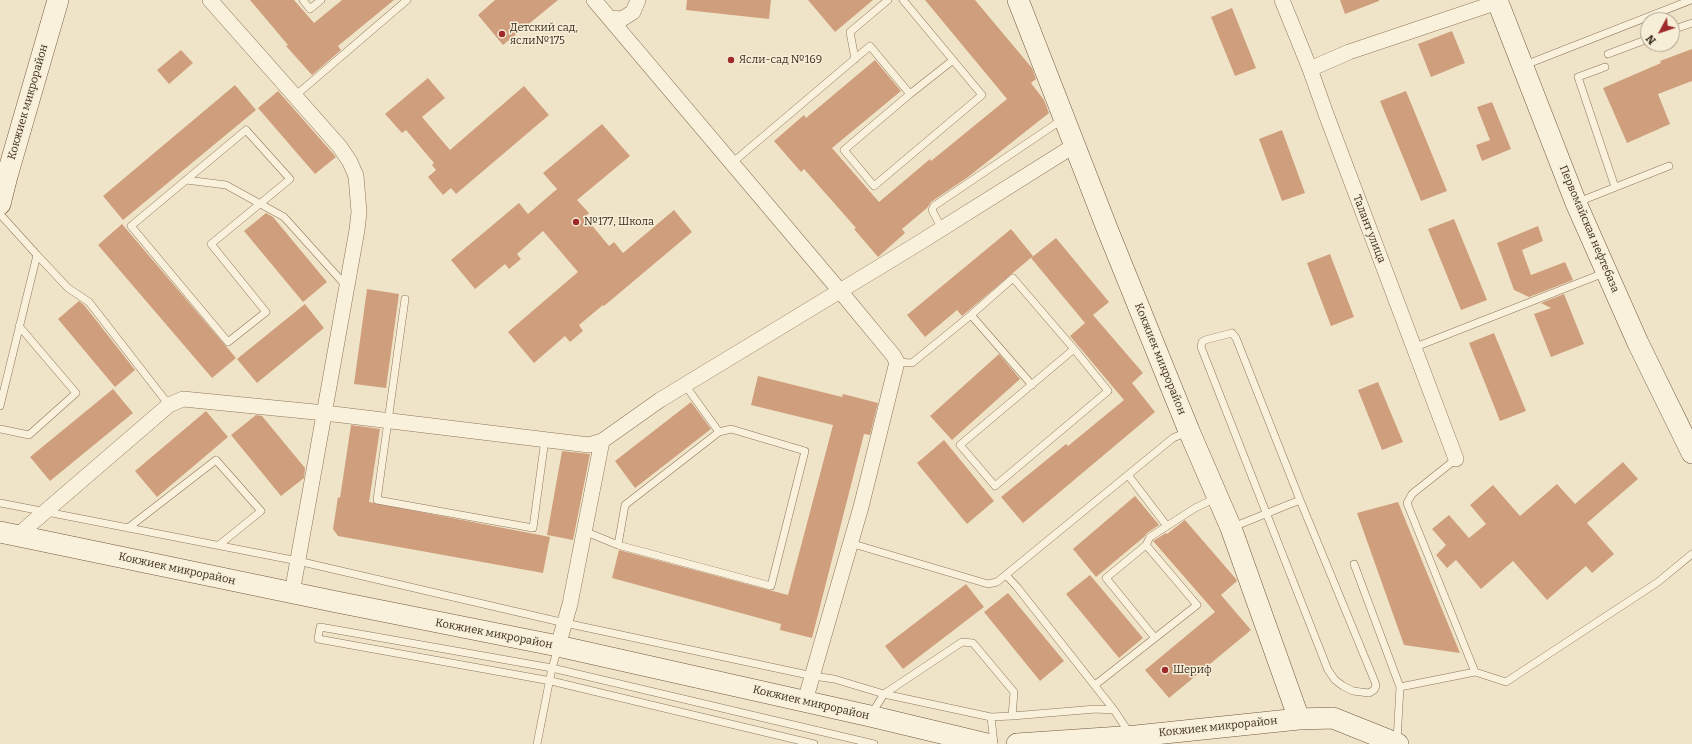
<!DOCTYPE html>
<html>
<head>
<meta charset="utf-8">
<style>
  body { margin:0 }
  #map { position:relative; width:1692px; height:744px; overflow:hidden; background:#f0e4c8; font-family:Bitter,serif }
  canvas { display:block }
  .north { position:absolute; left:1640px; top:12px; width:40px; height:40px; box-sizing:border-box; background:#f7eed8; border:1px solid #ada18e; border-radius:50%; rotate:230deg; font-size:11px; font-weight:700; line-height:16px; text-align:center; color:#3d2e20 }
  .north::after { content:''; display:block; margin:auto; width:14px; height:18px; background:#9e2a2b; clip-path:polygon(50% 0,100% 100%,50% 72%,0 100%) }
</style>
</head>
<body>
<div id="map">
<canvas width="1692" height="744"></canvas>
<div class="north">N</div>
</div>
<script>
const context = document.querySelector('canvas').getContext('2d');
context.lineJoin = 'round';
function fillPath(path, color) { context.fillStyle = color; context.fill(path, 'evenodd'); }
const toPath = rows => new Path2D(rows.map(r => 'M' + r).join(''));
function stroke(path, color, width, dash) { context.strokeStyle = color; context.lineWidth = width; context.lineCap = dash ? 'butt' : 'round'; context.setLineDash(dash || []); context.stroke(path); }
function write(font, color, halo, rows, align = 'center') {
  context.font = font + ' Bitter,serif'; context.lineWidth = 3; context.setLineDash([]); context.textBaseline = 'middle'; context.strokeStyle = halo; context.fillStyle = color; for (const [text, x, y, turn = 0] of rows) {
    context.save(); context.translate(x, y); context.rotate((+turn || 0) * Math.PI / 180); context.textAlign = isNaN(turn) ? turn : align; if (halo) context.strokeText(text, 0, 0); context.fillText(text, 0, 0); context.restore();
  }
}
const building = toPath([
  [250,0,294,0,314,23,342,0,394,0,338,46,341,50,312,75,286,46,288,45],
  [495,0,558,0,503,45,478,15],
  [687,0,771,0,769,19,686,10],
  [808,0,873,0,835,32],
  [925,0,975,0,1032,68,1036,79,1031,83,1044,100,1049,113,968,177,931,202,927,208,902,229,905,233,878,257,854,229,856,228,804,169,801,172,774,141,804,115,806,118,875,60,901,91,832,148,879,202,930,159,931,161,1007,99],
  [1340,0,1379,0,1379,1,1345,14],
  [1232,8,1256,68,1235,76,1211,17],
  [1452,31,1465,63,1431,77,1418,44],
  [1692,49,1692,81,1658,94,1670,124,1627,143,1603,88,1661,63,1660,61],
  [181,50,193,63,169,84,157,70],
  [428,78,445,98,422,117,450,150,524,86,549,115,456,194,451,188,443,195,428,177,436,170,432,165,434,163,406,130,402,133,385,114],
  [235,85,256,110,123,220,103,196],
  [278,91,336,157,315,174,258,108],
  [1406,91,1447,191,1421,201,1380,101],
  [1492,102,1511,149,1482,161,1476,145,1490,140,1477,107],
  [602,124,630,156,577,200,589,213,585,217,609,246,614,242,623,253,674,210,692,232,604,306,603,305,579,325,583,331,570,342,565,336,534,363,508,332,578,272,543,231,517,254,521,259,509,269,505,264,475,289,451,260,519,203,528,214,557,189,543,173],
  [1282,130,1305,193,1282,201,1259,139],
  [266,213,273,217,327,282,303,302,244,231],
  [1454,219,1487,300,1461,310,1428,229],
  [122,224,236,358,212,378,98,245],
  [1538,226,1543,241,1522,250,1531,275,1565,262,1573,280,1529,297,1514,290,1497,243],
  [1011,229,1033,256,962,316,957,310,925,337,907,315],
  [1056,238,1109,302,1093,315,1143,373,1132,383,1155,412,1023,523,1001,497,1066,444,1068,446,1124,400,1070,336,1085,323,1031,258],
  [1330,254,1354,317,1331,326,1307,263],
  [367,289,399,294,386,388,354,384],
  [1564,294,1584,344,1551,357,1534,314,1551,308,1541,303],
  [79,301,84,305,92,315,135,370,115,387,58,319],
  [305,304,324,328,257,383,237,359],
  [1494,333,1526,411,1500,421,1469,343],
  [999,354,1020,379,952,440,930,416],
  [758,376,842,397,843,394,878,403,870,435,864,434,812,638,780,630,781,624,612,578,619,550,788,595,833,425,751,405],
  [1378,382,1403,442,1382,450,1358,390],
  [113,389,133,413,50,481,30,457],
  [691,402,711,429,635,488,615,461],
  [206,411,228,437,157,497,135,471],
  [256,415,262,416,305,468,304,478,281,496,231,435],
  [351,425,380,429,369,502,550,537,543,573,338,536,333,529,338,497,340,498],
  [944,440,994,501,967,524,917,463],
  [562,451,590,454,573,540,547,535],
  [1623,462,1638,479,1587,523,1614,554,1592,573,1586,566,1547,600,1513,561,1481,589,1456,560,1447,568,1436,555,1446,545,1432,529,1449,515,1469,538,1486,524,1470,505,1493,485,1520,516,1557,484,1575,504],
  [1135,496,1159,525,1147,533,1144,537,1096,577,1073,549],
  [1398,502,1425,568,1460,653,1404,645,1357,513],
  [1185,520,1236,579,1237,581,1221,595,1251,630,1169,698,1145,670,1215,612,1153,541,1166,533,1167,534],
  [1090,575,1143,638,1119,658,1066,594],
  [966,584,984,607,903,669,885,646],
  [1008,593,1064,661,1040,681,984,612]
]);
const lane = toPath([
  [303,0,310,9,321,0],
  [1672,30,1692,23],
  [1608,54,1648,39],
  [855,59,850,32,888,0],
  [1525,65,1691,0],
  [1605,67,1578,77,1615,187],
  [910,94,953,60],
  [295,96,407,0],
  [246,130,290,179,211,244,266,312,228,342,131,226,246,130],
  [732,163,870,46,910,94,844,150,874,186,982,95,903,0],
  [186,180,226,185,284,217,347,287],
  [1578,202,1669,166],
  [0,214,37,255,0,406],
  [942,229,932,210,934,206,1063,119],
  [37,255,68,288,89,302,169,405],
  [405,299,377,500,533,528,545,439],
  [971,315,1032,385],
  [1232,333,1236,338,1300,500,1375,682,1376,686,1374,690,1369,693,1353,691,1343,686,1335,680,1328,670,1201,347,1202,342,1205,340,1232,333],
  [1413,348,1604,273],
  [897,362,912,363,971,315,1013,278,1074,349,1108,391,995,486,960,445,1074,349],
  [685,385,719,432],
  [0,429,29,435,76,393,19,326],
  [731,429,805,451,771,586,618,545,625,505,719,432,731,429],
  [1456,459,1412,494,1407,503,1475,672],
  [1128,475,1167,526],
  [0,503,298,561,565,623,813,676,834,679,884,694,991,717,1012,716,1096,709,1114,710,1130,734],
  [1233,527,1300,500],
  [128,528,216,460,261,511,219,545],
  [584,531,618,545],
  [850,543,988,584,997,582,1173,438,1187,432],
  [1146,545,1150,537,1195,508,1216,498],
  [1354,564,1400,687,1397,741],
  [1006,575,1017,587,1114,710],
  [1095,685,1197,605,1146,545,1106,578,1155,638],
  [1400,687,1475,672,1506,682,1658,582,1692,554],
  [872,713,884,694,962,642,973,643,1014,692,1012,716],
  [991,717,994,744],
  [537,744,552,668,558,648],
  [814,744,551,681,318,639,320,627,552,668,874,744]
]);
const street = toPath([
  [210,0,340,147,350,162,356,176,359,212,357,230,292,593],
  [594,0,840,291,893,355,897,362,861,507,805,701],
  [1282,0,1310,69,1326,114,1456,459],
  [610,18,622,19,633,12,638,0],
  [1310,69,1349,52,1498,2],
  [18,535,169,405,183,399,325,413,589,445,602,441,660,400,919,243,1075,145],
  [558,646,570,604,602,441]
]);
const secondary = toPath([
  [1018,0,1108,231,1189,431,1231,528,1299,719],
  [1497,0,1576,203,1638,343,1692,453],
  [0,204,7,176,58,0],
  [0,532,332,601,558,646,870,716,987,744],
  [1017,744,1136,736,1299,719,1333,718,1398,744]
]);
const markers = [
  [502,34,4,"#9e2a2b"],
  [731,60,4,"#9e2a2b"],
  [576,222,4,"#9e2a2b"],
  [1165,670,4,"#9e2a2b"]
];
const poiNames = [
  ["Детский сад,",510,28],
  ["ясли№175",510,41],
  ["Ясли-сад №169",739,60],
  ["№177, Школа",584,222],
  ["Шериф",1173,670]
];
const streetNames = [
  ["Кокжиек микрорайон",28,102,-74],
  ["Талант улица",1369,229,69],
  ["Первомайская нефтебаза",1589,229,67],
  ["Кокжиек микрорайон",1160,359,68],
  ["Кокжиек микрорайон",177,569,12],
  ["Кокжиек микрорайон",494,634,11],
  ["Кокжиек микрорайон",811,703,13],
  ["Кокжиек микрорайон",1218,727,-6]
];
fillPath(building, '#cf9f7d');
stroke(lane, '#8d765c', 8);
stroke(street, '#8d765c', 16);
stroke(secondary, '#6f573f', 22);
stroke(lane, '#faf1dc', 7);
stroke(street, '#faf1dc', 15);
stroke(secondary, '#faf1dc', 21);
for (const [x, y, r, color] of markers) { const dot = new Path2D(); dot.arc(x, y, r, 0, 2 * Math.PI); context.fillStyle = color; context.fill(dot); stroke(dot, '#f7eed8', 1.5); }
write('11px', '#3d2e20', '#f7eed8', poiNames, 'left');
write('11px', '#3d2e20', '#f7eed8', streetNames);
</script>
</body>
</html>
